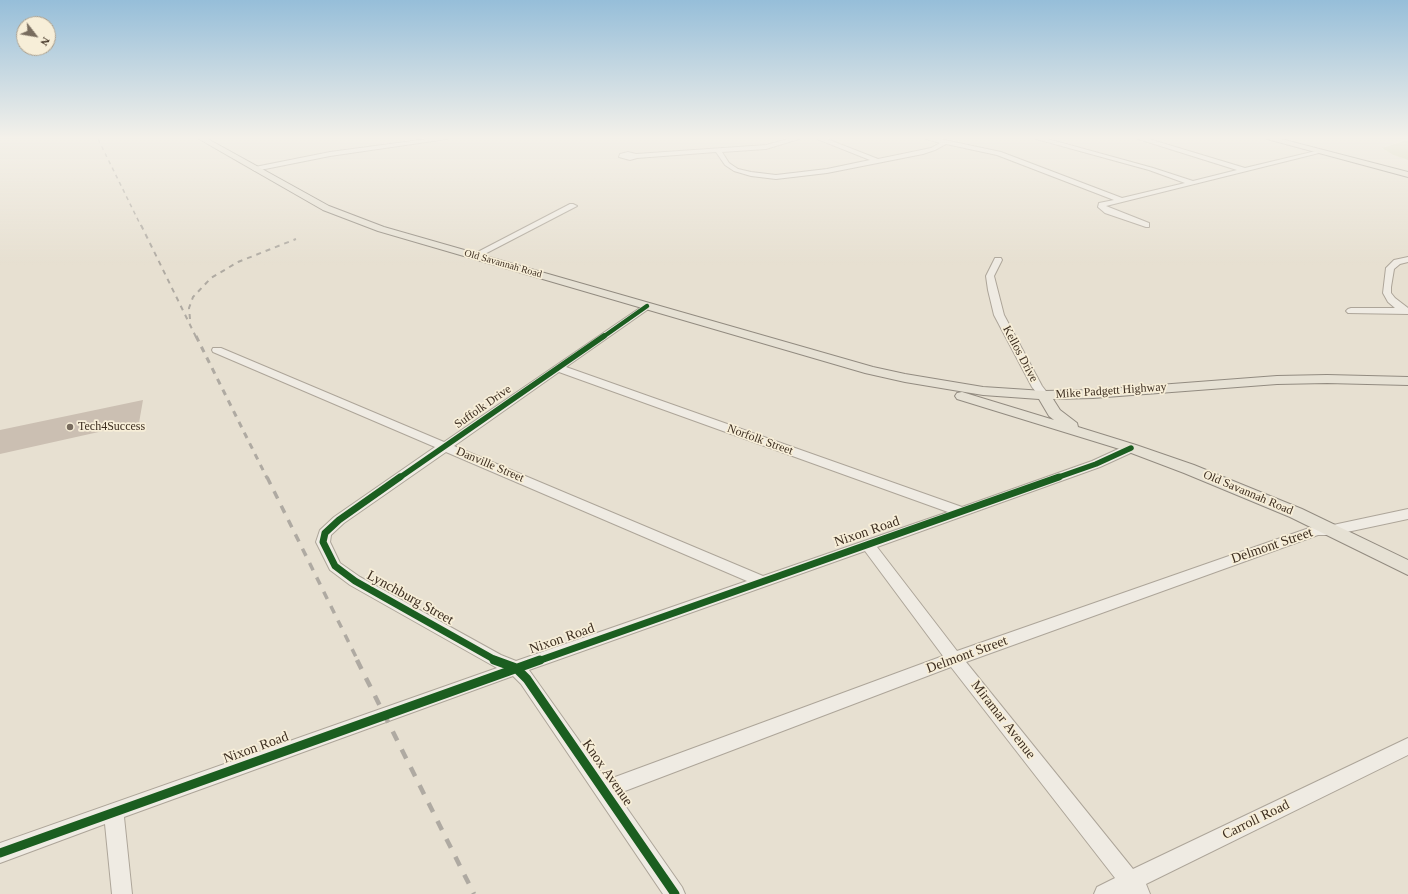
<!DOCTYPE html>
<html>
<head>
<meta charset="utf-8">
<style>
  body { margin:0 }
  #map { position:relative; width:1408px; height:894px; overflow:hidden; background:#e7e0d1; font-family:"Times New Roman",serif }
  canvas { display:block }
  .north { position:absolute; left:16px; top:16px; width:40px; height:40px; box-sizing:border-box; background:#f7eed8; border:1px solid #ada18e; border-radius:50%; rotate:121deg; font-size:11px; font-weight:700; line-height:16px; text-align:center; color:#3d2e20 }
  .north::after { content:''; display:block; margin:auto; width:14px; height:18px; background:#786c5e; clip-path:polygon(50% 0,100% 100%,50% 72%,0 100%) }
</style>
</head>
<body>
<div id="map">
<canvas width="1408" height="894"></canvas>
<div class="north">N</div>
</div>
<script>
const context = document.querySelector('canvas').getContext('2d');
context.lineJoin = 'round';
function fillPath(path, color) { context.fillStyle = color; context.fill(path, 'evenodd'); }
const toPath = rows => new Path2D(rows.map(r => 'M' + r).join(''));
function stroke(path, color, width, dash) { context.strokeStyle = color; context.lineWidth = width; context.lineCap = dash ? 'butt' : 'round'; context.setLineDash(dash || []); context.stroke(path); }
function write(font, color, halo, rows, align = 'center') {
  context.font = font + ' "Times New Roman",serif'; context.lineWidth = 3.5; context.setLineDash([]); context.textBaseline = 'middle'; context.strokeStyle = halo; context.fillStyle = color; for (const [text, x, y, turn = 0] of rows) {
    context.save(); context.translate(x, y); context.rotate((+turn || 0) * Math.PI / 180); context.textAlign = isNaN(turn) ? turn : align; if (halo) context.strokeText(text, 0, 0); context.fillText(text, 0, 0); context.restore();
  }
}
const green = toPath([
  [1403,141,1408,141,1408,160,1393,155,1382,148]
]);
const building = toPath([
  [143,400,139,423,0,454,0,430]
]);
const minor = toPath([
  [427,139,447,139,330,156,255,171,252,169,255,167,330,152,427,139],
  [787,139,799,139,766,149,722,152,729,163,738,169,751,172,776,175,827,169,870,160,817,139,827,139,878,159,931,148,940,143,926,139,940,139,1001,152,1122,198,1185,183,1149,170,1036,139,1048,139,1153,168,1193,181,1237,170,1138,139,1149,139,1245,168,1320,150,1323,152,1106,206,1149,223,1149,227,1146,227,1105,213,1098,207,1099,203,1114,200,997,155,946,144,935,150,923,154,827,173,776,179,751,176,734,171,725,165,716,152,637,158,630,160,619,157,620,154,628,152,636,154,766,145,787,139],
  [570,204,573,204,577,206,477,258,471,258,470,256,570,204],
  [1408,257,1408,262,1400,264,1394,269,1391,287,1391,293,1395,298,1408,308,1408,314,1348,313,1346,311,1348,309,1351,308,1395,308,1388,302,1383,293,1386,268,1394,260,1408,257],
  [995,258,1001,258,1002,260,994,276,1004,315,1042,386,1049,395,1048,397,1040,397,1032,387,994,315,988,290,986,276,995,258],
  [647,303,652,306,650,308,566,367,962,507,1092,461,1127,445,1135,445,1137,448,1135,451,1100,467,877,547,957,651,1312,527,1333,525,1408,509,1408,519,1333,535,1318,535,966,662,1133,869,1408,738,1408,755,1146,884,1150,894,1094,894,1097,887,1115,878,951,667,617,794,682,887,685,894,663,894,521,684,513,676,124,817,132,894,112,894,105,824,0,863,0,843,497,668,350,585,330,570,316,542,320,530,334,517,435,447,213,352,212,350,213,348,221,348,444,442,647,303],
  [559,372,948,512,763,576,454,446,559,372],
  [446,452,747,581,516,661,501,655,360,577,340,563,330,542,331,535,344,523,446,452],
  [865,551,943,656,607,780,529,670,865,551]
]);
const major = toPath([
  [199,139,208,139,329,206,384,227,873,367,905,374,983,387,1044,391,1093,390,1277,376,1327,375,1408,377,1408,385,1327,383,1277,384,1093,398,1053,399,1060,410,1077,423,1078,427,1136,445,1194,465,1302,509,1408,560,1408,575,1290,517,1184,473,1126,451,957,399,955,396,957,393,962,392,1054,420,1049,416,1039,399,983,395,905,382,865,373,378,231,323,210,199,139],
  [1267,139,1281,139,1408,172,1408,177,1267,139]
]);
const railFar4 = toPath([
  [98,139,141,226]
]);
const railFar3 = toPath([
  [141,225,196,337],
  [190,319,189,308,193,297,211,278,238,262,296,239]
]);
const railFar2 = toPath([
  [196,336,267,478]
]);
const railFar1 = toPath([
  [267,477,358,661]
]);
const rail = toPath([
  [357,660,474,894]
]);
const cyclewayFar3 = toPath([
  [603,337,647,306]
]);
const cyclewayFar2 = toPath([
  [399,478,604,336],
  [1056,478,1096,464,1131,448]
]);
const cyclewayFar1 = toPath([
  [400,477,339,520,325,533,323,542,335,566,355,581,497,661],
  [538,661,1059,477]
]);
const cycleway = toPath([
  [494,660,516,668,527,679,675,894],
  [0,853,540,660]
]);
const markers = [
  [70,427,4,"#786c5e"]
];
const farStreetnames = [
  ["Old Savannah Road",503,264,16]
];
const streetNames = [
  ["Kellos Drive",1020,354,62],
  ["Mike Padgett Highway",1111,391,-4],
  ["Suffolk Drive",483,407,-35],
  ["Norfolk Street",760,440,20],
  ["Danville Street",490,465,23],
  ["Old Savannah Road",1248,493,23]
];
const poiNames = [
  ["Tech4Success",78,427]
];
const nearStreetnames = [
  ["Nixon Road",867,532,-19],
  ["Delmont Street",1272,546,-19],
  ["Lynchburg Street",410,598,29],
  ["Nixon Road",562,639,-19],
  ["Delmont Street",967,655,-20],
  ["Miramar Avenue",1003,720,52],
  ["Nixon Road",256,748,-20],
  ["Knox Avenue",607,773,55],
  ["Carroll Road",1256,820,-26]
];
fillPath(green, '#d6d7b3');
fillPath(building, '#cbbfb2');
stroke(minor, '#ada599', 2);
stroke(major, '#928b80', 2);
fillPath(minor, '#efebe3');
fillPath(major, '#e6e1d4');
stroke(railFar4, '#afaaa2', 1.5, [4, 4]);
stroke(railFar3, '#afaaa2', 2, [5, 5]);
stroke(railFar2, '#afaaa2', 3, [6, 6]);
stroke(railFar1, '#afaaa2', 3.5, [8, 8]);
stroke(rail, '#afaaa2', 4.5, [10, 10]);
stroke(cyclewayFar3, '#1b5e20', 4.5);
stroke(cyclewayFar2, '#1b5e20', 5.5);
stroke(cyclewayFar1, '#1b5e20', 7);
stroke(cycleway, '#1b5e20', 9);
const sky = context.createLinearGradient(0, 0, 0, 265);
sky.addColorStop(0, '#96bed9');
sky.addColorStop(0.52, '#f4f1ea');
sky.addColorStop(1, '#f4f1ea00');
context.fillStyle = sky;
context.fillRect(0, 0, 1408, 265);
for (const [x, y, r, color] of markers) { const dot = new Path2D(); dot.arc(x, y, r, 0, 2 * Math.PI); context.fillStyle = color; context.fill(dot); stroke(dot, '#f7eed8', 1.5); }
write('10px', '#3d2e20', '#f7eed8', farStreetnames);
write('12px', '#3d2e20', '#f7eed8', streetNames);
write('12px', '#3d2e20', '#f7eed8', poiNames, 'left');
write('14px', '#3d2e20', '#f7eed8', nearStreetnames);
</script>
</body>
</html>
